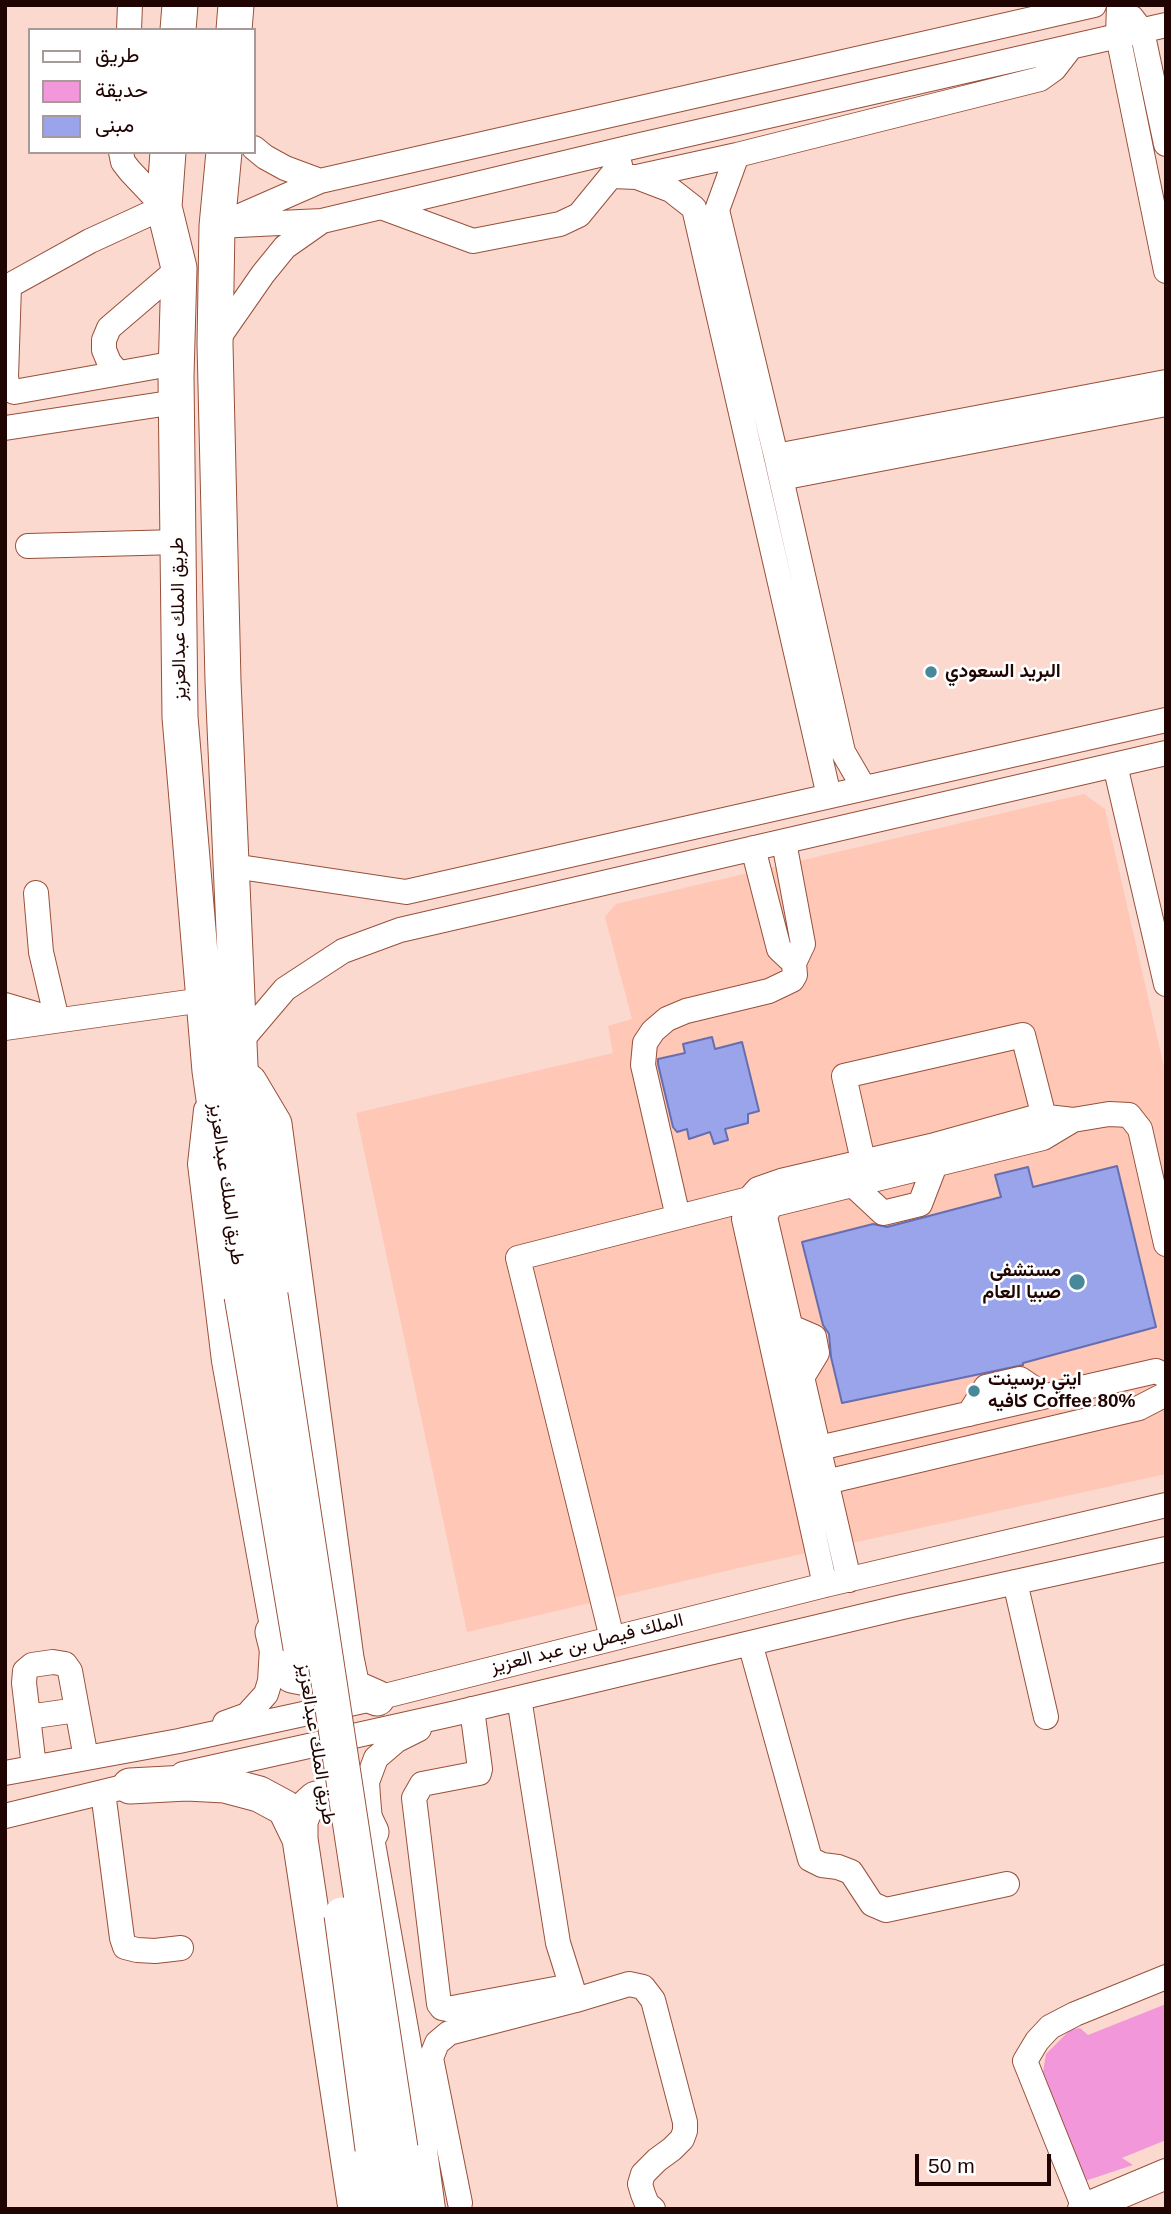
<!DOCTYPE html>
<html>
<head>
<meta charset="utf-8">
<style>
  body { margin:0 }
  #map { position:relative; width:1171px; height:2214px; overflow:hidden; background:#fcd9cf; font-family:Helvetica,Vazirmatn,sans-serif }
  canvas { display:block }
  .frame { position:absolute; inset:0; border:7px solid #200401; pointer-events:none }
  .legend { position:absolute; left:28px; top:28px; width:228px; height:126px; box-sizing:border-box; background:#fff; border:2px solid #a69b99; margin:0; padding:9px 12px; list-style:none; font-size:21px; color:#200401 }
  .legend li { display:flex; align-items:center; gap:14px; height:35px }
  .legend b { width:35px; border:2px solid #a69b99 }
  .scale { position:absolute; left:915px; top:2154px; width:136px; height:32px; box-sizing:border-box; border:4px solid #200401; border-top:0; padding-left:9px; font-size:21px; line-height:24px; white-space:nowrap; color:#200401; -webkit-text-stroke:5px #fff; paint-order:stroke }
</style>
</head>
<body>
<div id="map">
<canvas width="1171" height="2214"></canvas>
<div class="frame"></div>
<ul class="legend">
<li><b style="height:9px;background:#fff"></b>طريق</li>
<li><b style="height:19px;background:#f298da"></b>حديقة</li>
<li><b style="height:19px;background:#9aa4eb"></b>مبنى</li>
</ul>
<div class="scale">50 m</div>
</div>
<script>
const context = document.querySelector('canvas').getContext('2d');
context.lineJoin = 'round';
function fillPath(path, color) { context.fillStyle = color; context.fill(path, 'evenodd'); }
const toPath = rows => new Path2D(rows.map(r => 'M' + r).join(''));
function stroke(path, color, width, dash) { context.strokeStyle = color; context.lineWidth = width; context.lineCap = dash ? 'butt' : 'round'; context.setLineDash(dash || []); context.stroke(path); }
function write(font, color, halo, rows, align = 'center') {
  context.font = font + ' Helvetica,Vazirmatn,sans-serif'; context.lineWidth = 5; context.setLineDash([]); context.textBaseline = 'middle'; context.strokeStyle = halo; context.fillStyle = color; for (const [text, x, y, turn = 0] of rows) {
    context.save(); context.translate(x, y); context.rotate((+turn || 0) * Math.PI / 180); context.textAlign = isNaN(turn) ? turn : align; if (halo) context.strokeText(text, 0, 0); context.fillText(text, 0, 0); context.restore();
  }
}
const built = toPath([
  [1084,794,1105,809,1166,1076,1166,1474,743,1567,467,1632,356,1113,613,1053,608,1026,632,1019,605,917,616,904]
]);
const green = toPath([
  [1166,2004,1166,2140,1122,2158,1133,2165,1085,2181,1043,2072,1046,2054,1070,2030,1080,2028,1088,2035]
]);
const building = toPath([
  [712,1037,715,1049,742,1042,759,1111,748,1114,748,1123,725,1129,728,1140,714,1144,710,1132,689,1139,687,1129,677,1132,673,1127,658,1064,658,1059,685,1053,683,1044,712,1037],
  [1117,1166,1156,1327,1023,1363,1023,1365,842,1403,831,1357,829,1334,823,1325,802,1242,873,1224,887,1227,1001,1197,995,1175,1028,1167,1033,1187,1117,1166]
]);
const minor = toPath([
  [1119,5,1118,36,1166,271],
  [1132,18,1142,31,1166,144],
  [129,30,130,5],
  [254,148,265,157,285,168,320,181],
  [737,155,717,210,776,456,843,752,864,788],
  [612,176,637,177,737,155,1040,79,1054,69,1071,47],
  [637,177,671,190,694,208,829,796],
  [381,207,473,241,560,224,579,215,620,165],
  [231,220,320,181,1094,5],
  [217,226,322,221,632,147,1166,25],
  [9,286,6,377,8,387,14,392,176,363],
  [5,288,90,241,164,207,130,171,123,162,121,152],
  [215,343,263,274,285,247,322,221],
  [118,373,109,362,104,350,104,340,109,328,179,268],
  [5,428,176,402],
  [776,456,1166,382],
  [781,478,1166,404],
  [28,546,178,542],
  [1115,765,1166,984],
  [753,848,779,949,794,963],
  [233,866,406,892,1166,720],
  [36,893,41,952,57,1020],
  [5,1005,49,1018],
  [5,1028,203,1000],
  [240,1042,285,989,343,951,400,930,1166,753],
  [206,1110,200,1164,224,1361,273,1632,270,1681,266,1694,247,1715,225,1723],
  [866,1174,844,1076,1023,1035,1044,1117],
  [853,1185,883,1213,920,1204,935,1165,933,1154],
  [678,1217,643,1065,645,1043,653,1031,667,1019,686,1011,769,991,792,980,795,975,794,963,803,944,784,842],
  [791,1327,814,1337,817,1353,803,1376],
  [969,1414,986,1387,1020,1379,1045,1396],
  [819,1448,1156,1371,1166,1376],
  [826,1482,1139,1408,1166,1394],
  [849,1580,765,1217,771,1205,1043,1138,1073,1120],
  [1015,1582,1046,1717],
  [825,1585,744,1219,749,1199,758,1189,781,1181,931,1146,1039,1116,1073,1120,1109,1114,1129,1115,1140,1129,1166,1244],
  [612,1638,518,1258,749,1199,761,1207],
  [750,1643,810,1859,822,1865,838,1867,851,1872,872,1904,886,1910,1007,1884],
  [519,1698,558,1943,576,2000,629,1984,643,1987,653,2000,685,2122,685,2131,682,2139,672,2149,657,2160,643,2174,640,2184,643,2194,647,2204,653,2209],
  [472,1709,480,1769,479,1773,422,1784,414,1798,439,2004,442,2008,447,2009,571,1986],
  [28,1717,77,1710],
  [419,1729,397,1740,376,1758,367,1782,368,1797,371,1832,416,2085,433,2209],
  [34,1767,24,1683,25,1671,32,1665,53,1662,65,1664,70,1671,86,1758],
  [5,1773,179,1741,377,1698,825,1585,1166,1505],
  [183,1774,452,1714,902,1607,1166,1549],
  [103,1792,122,1938,125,1947,137,1950,155,1951,181,1948],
  [5,1816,144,1782],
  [431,2058,460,2203],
  [414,2072,431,2058,437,2043,449,2033,576,2000],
  [1084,2208,1025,2061,1037,2041,1050,2027,1075,2014,1166,1977]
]);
const major = toPath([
  [1083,2209,1166,2174]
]);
const highway = toPath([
  [178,30,180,5],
  [234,30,236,5],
  [168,152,164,207,179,268,176,376,180,717,210,1071,242,1296],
  [224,152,217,226,215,344,223,681,240,1066,270,1295],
  [249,1082,274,1124,346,1658,352,1687,377,1698],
  [273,1632,280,1660,292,1675,302,1677,317,1676,335,1661,339,1643],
  [130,1786,187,1783,225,1785,259,1794,285,1808,300,1839,356,2209],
  [300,1839,300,1822,304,1810,316,1799,338,1794,357,1803,371,1832],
  [400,2148,408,2209],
  [373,2149,380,2209]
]);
const highwayBridge = toPath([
  [270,1295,400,2148],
  [242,1296,301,1648],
  [342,1915,373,2149]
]);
const markers = [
  [931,672,7,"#47899b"],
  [1077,1282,9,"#47899b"],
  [974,1391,7,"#47899b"]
];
const streetNames = [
  ["طريق الملك عبدالعزيز",179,619,-91],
  ["طريق الملك عبدالعزيز",226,1184,82],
  ["الملك فيصل بن عبد العزيز",587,1644,-14],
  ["طريق الملك عبدالعزيز",316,1744,81]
];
const poiNames = [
  ["البريد السعودي",945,672],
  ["مستشفى",1061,1271,"right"],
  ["صبيا العام",1061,1293,"right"],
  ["ايتي برسينت",988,1380],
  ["كافيه Coffee 80%",988,1402]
];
fillPath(built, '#fec7b6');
fillPath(green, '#f298da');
fillPath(building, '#9aa4eb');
stroke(building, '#666eb0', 2);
stroke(minor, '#98503a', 26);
stroke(major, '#98503a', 32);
stroke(highway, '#98503a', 37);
stroke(minor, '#fff', 24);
stroke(major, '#fff', 30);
stroke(highway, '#fff', 35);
stroke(highwayBridge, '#98503a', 37, []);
stroke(highwayBridge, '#fff', 35);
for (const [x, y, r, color] of markers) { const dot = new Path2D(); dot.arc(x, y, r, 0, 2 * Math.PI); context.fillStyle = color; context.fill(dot); stroke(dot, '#fff', 2.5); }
write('19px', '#200401', '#fff', streetNames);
write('bold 19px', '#200401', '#fff', poiNames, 'left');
</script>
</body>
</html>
